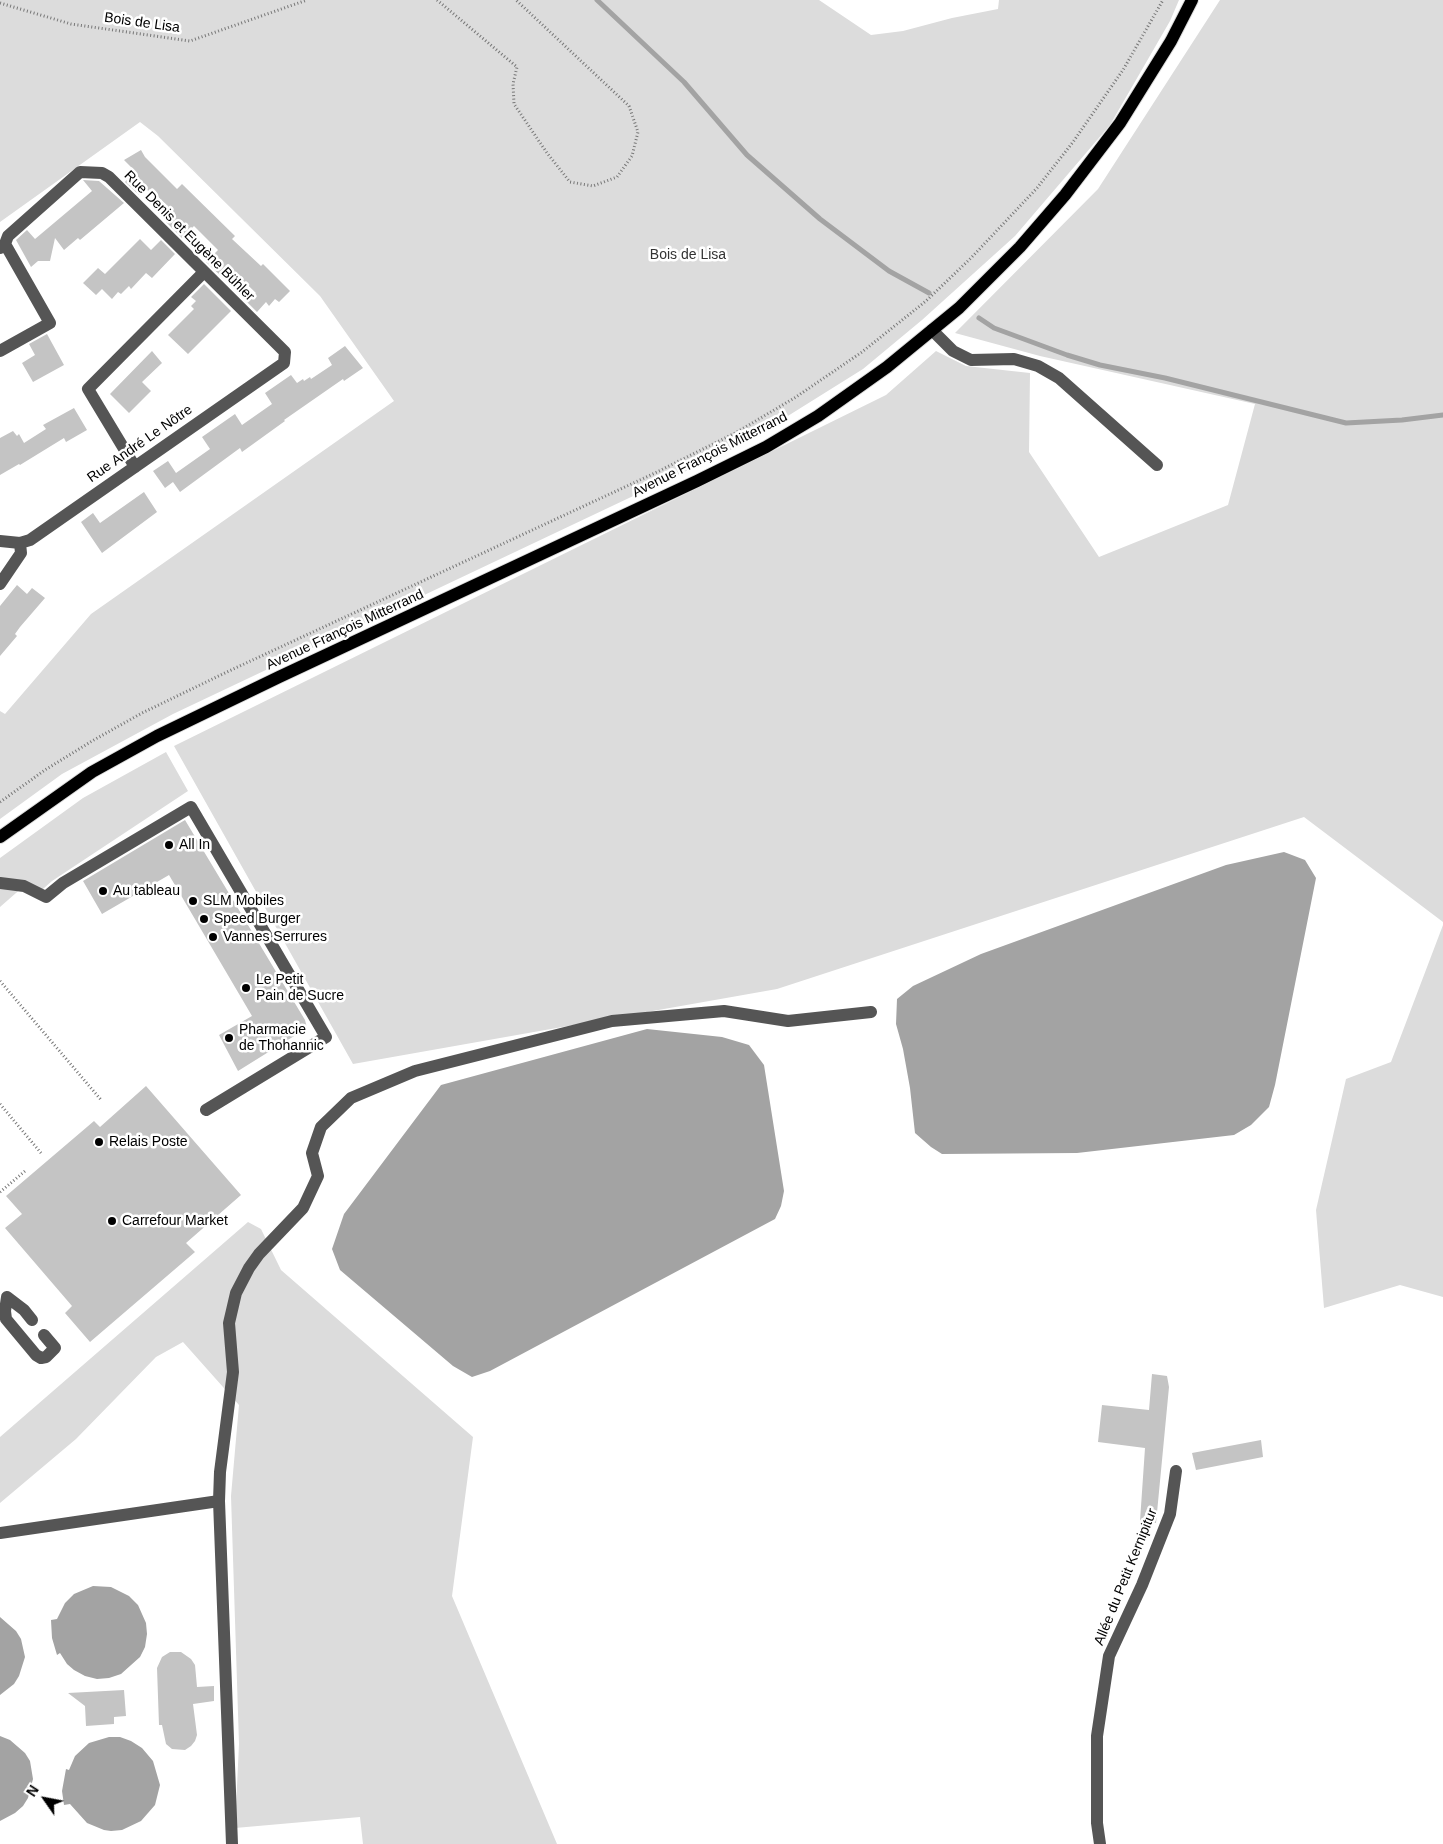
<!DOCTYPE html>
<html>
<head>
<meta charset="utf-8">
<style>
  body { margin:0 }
  #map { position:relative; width:1443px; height:1844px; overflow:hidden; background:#fff; font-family:Arial,sans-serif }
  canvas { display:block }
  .north { position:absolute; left:20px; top:1774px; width:50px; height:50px; -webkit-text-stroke:4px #fff; paint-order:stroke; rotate:303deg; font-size:14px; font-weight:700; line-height:20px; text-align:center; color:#000 }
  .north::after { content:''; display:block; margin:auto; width:18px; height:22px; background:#000; clip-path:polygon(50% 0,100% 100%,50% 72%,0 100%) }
</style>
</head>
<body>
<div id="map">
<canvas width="1443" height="1844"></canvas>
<div class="north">N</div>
</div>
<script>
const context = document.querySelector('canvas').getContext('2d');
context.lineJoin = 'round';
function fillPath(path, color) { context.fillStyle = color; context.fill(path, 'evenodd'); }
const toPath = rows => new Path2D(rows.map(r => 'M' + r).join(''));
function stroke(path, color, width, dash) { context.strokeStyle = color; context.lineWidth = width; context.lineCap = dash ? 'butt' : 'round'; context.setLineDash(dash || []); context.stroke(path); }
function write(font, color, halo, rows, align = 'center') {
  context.font = font + ' Arial,sans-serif'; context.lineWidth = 5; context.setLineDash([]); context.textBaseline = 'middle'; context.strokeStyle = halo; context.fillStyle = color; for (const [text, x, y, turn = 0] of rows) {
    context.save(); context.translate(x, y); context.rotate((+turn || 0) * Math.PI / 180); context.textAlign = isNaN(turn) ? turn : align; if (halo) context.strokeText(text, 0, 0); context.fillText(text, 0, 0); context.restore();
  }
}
const green = toPath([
  [0,0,819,0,871,35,903,31,952,18,998,9,999,0,1179,0,1170,21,1110,125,1015,236,922,320,863,369,743,444,173,714,62,774,0,819,0,711,5,714,91,614,394,401,320,296,158,136,140,122,0,222],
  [1220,0,1443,0,1443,922,1304,817,777,989,353,1064,174,746,886,395,936,351,966,366,1030,373,1029,452,1099,557,1228,505,1255,404,1040,356,955,333,1098,189],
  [166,752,188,791,52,881,35,896,24,886,0,907,0,858,83,798],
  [1443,925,1443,1297,1400,1285,1324,1308,1316,1210,1346,1079,1391,1062],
  [248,1222,261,1229,281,1270,473,1437,452,1596,557,1844,363,1844,360,1817,235,1828,239,1744,231,1496,239,1405,183,1342,156,1357,76,1439,0,1503,0,1437]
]);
const water = toPath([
  [1284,852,1305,860,1316,878,1275,1085,1269,1107,1251,1125,1234,1135,1077,1153,942,1154,931,1147,915,1133,910,1088,903,1049,896,1024,897,999,913,986,981,954,1226,865],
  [647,1029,722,1037,749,1045,764,1065,784,1191,781,1206,775,1219,490,1371,472,1377,453,1366,340,1270,332,1249,344,1214,441,1085],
  [93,1586,111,1587,129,1596,138,1605,146,1623,147,1634,145,1647,140,1657,121,1674,109,1678,97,1679,85,1676,74,1670,67,1664,60,1653,57,1655,52,1638,51,1620,57,1619,65,1603,74,1594],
  [0,1617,16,1631,21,1639,25,1657,19,1676,14,1684,0,1695],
  [0,1736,10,1740,25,1753,30,1761,33,1779,28,1798,23,1806,15,1813,0,1821],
  [109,1737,120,1737,131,1741,142,1748,153,1761,160,1785,155,1805,141,1821,122,1830,111,1831,104,1830,87,1823,70,1804,64,1805,62,1791,66,1769,69,1770,75,1756,89,1743]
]);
const stream = toPath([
  [597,0,684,82,747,155,820,219,889,271,929,293],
  [979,318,994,328,1067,355,1100,365,1165,378,1346,423,1402,420,1443,415]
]);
const building = toPath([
  [141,150,145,157,177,189,182,184,235,236,232,239,261,266,263,264,290,291,279,302,275,299,269,306,266,302,257,312,247,302,256,293,230,268,221,276,206,262,218,250,194,226,182,238,166,222,175,213,150,189,148,191,146,188,139,195,125,182,135,171,124,160],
  [83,180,99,181,124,203,80,240,78,238,64,250,55,238,50,261,38,261,31,267,16,240,27,230,35,239,92,191],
  [140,239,151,250,161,240,175,254,152,278,146,273,131,289,129,286,121,294,118,292,112,299,102,289,96,295,83,283,98,268,105,274],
  [204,284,231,311,188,354,168,335,194,309,191,306,196,301,191,297],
  [47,334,64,365,33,382,22,363,35,355,29,344],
  [345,346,363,368,344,381,343,379,284,420,285,421,242,452,240,448,180,492,173,482,165,488,153,471,168,461,176,473,210,449,202,437,235,414,242,425,272,404,265,393,291,375,297,383,303,379,304,381,310,377,311,379,332,365,328,358],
  [152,351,162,363,142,382,151,391,129,413,110,394],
  [74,408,87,430,66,442,64,438,20,465,19,464,0,475,0,438,13,431,17,436,19,434,24,443,46,429,43,425],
  [144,492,157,512,102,553,81,522,93,513,100,523],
  [17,585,27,594,32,588,45,598,20,627,15,634,17,636,0,656,0,606],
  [185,820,305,1020,307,1028,238,1071,219,1035,252,1016,169,875,102,914,83,881],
  [146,1086,241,1195,186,1243,195,1252,90,1342,65,1313,72,1306,5,1228,22,1214,6,1196,94,1121,100,1127],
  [1152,1374,1167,1376,1169,1387,1156,1523,1140,1521,1145,1448,1098,1442,1102,1405,1149,1410],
  [1261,1440,1263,1457,1196,1470,1192,1453],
  [170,1652,181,1652,191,1659,195,1665,197,1687,214,1686,214,1701,193,1704,197,1735,195,1741,191,1746,185,1750,172,1749,166,1744,162,1725,159,1725,157,1668,162,1657],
  [124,1690,126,1716,114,1717,114,1724,86,1726,85,1706,68,1693]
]);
const path = toPath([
  [437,0,517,67,513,84,514,104,547,153,570,182,593,186,617,177,632,156,638,132,629,106,516,0],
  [0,3,71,24,190,41,307,0],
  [0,802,45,770,92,741,142,713,229,671,655,473,737,432,796,397,862,352,926,301,971,258,1037,188,1073,142,1123,70,1163,0],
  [0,981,102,1101],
  [0,1104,41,1153],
  [0,1192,25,1171]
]);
const minor = toPath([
  [0,248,5,244,8,236,80,172,102,173,109,177,285,352,284,363,30,540,20,543,0,541],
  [932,330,953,351,971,360,1014,359,1038,366,1059,378,1157,465],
  [0,351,50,323,5,244],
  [135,467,88,389,204,272],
  [0,584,21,553,20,543],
  [0,883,24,886,46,897,63,883,191,807,326,1037,206,1110],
  [32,1320,24,1310,7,1297,5,1311,6,1319,36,1355,41,1358,46,1357,55,1348,44,1335],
  [0,1533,219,1501],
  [232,1844,219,1501,220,1472,233,1372,229,1323,236,1293,249,1268,259,1254,303,1208,318,1176,312,1153,321,1127,351,1098,415,1071,612,1021,724,1011,788,1021,871,1012],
  [1100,1844,1097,1823,1097,1736,1109,1656,1142,1585,1170,1514,1176,1471]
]);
const major = toPath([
  [0,837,92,772,157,736,279,677,697,481,766,447,818,416,887,367,959,308,1020,247,1065,195,1120,123,1171,41,1192,0]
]);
const markers = [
  [169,845,5,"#000"],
  [103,891,5,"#000"],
  [193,901,5,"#000"],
  [204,919,5,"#000"],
  [213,937,5,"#000"],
  [246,988,5,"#000"],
  [229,1038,5,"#000"],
  [99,1142,5,"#000"],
  [112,1221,5,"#000"]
];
const streetNames = [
  ["Bois de Lisa",142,23,8],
  ["Rue Denis et Eugène Bühler",189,236,45],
  ["Rue André Le Nôtre",140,444,-35],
  ["Avenue François Mitterrand",710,455,-27],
  ["Avenue François Mitterrand",345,630,-25],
  ["Allée du Petit Kernipitur",1126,1577,-68]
];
const parkNames = [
  ["Bois de Lisa",688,255]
];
const poiNames = [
  ["All In",179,845],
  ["Au tableau",113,891],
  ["SLM Mobiles",203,901],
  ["Speed Burger",214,919],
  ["Vannes Serrures",223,937],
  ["Le Petit",256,980],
  ["Pain de Sucre",256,996],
  ["Pharmacie",239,1030],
  ["de Thohannic",239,1046],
  ["Relais Poste",109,1142],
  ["Carrefour Market",122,1221]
];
fillPath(green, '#dcdcdc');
fillPath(water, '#a3a3a3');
stroke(stream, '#a3a3a3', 5);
fillPath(building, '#c4c4c4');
stroke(major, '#dbdbdb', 14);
stroke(path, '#777', 3, [1, 2.5]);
stroke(minor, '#555', 12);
stroke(major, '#000', 12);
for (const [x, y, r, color] of markers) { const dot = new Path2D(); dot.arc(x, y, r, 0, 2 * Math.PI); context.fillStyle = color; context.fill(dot); stroke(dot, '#fff', 2); }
write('14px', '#000', '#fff', streetNames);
write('14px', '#333', '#fff', parkNames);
write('14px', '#000', '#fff', poiNames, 'left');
</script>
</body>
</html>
